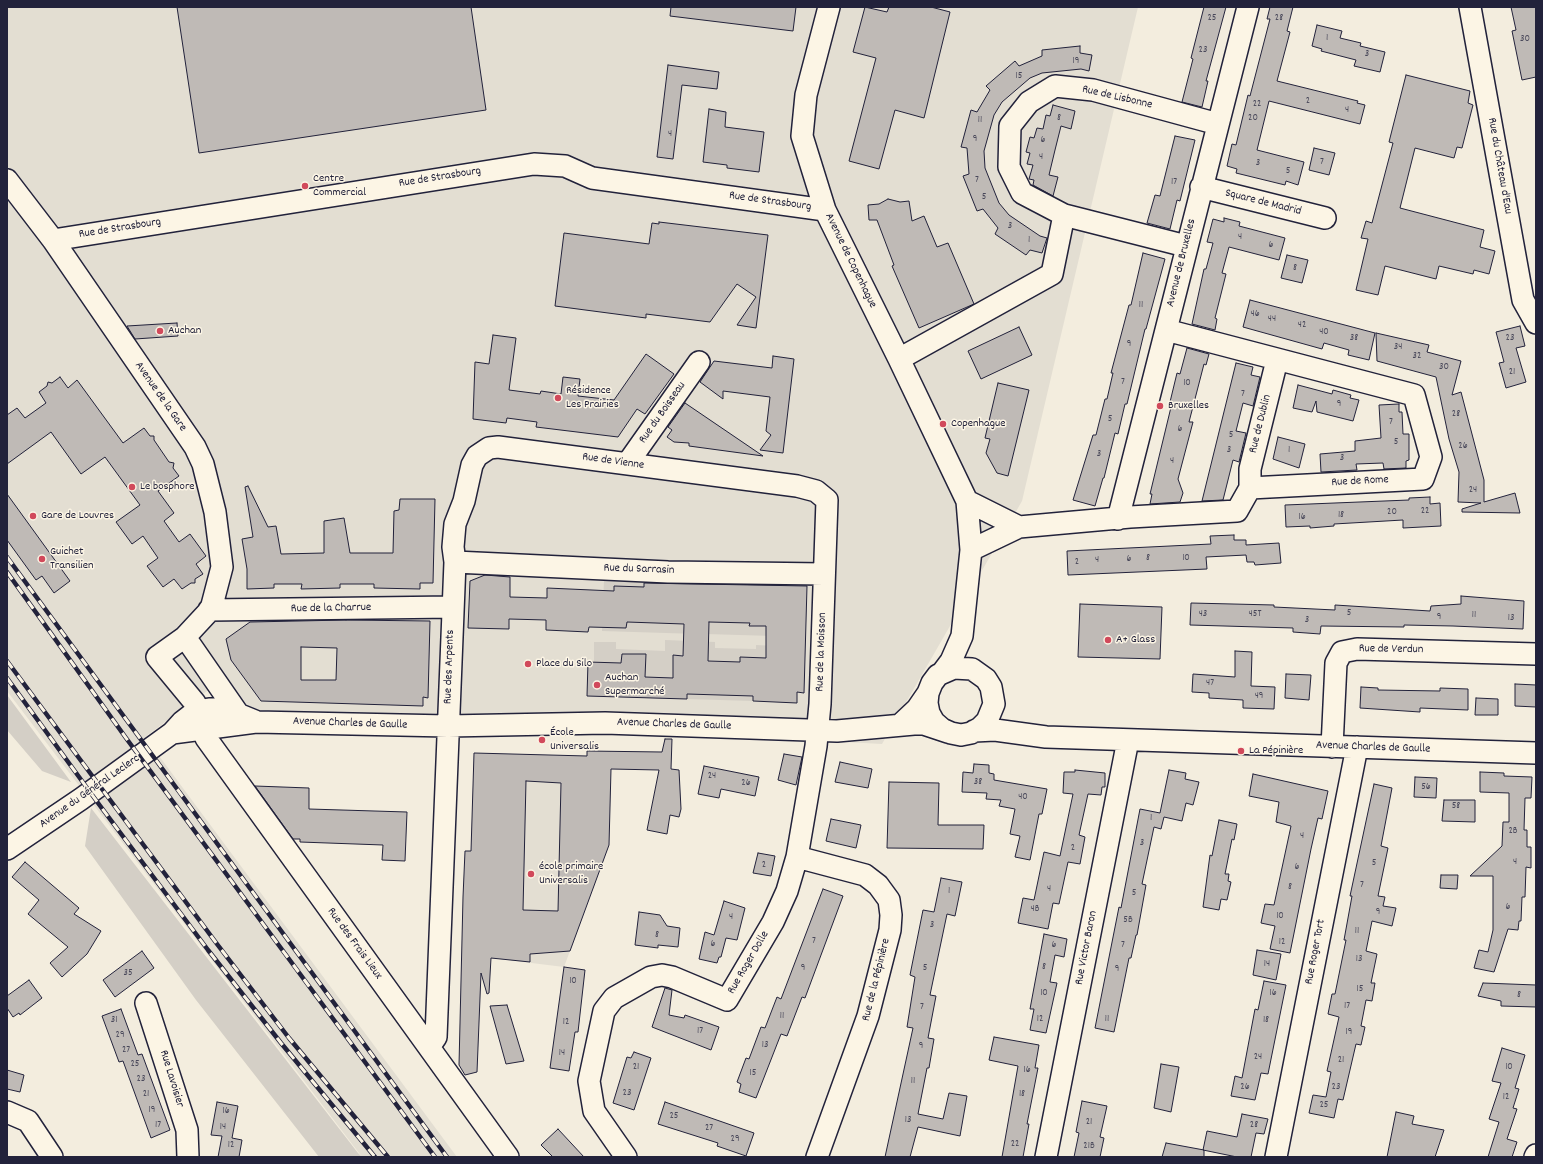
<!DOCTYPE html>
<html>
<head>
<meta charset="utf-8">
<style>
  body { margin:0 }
  #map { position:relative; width:1543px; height:1164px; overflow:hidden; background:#f3edde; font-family:Dekko,sans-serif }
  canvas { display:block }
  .frame { position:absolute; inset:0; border:8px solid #22223b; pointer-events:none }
</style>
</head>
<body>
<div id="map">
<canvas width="1543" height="1164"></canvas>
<div class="frame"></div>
</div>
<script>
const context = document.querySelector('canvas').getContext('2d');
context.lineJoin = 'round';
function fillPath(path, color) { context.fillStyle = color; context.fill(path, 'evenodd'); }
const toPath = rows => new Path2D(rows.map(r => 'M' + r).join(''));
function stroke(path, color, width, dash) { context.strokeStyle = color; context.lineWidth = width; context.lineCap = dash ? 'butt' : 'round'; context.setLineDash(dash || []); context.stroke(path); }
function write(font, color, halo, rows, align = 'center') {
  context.font = font + ' Dekko,sans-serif'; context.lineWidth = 3; context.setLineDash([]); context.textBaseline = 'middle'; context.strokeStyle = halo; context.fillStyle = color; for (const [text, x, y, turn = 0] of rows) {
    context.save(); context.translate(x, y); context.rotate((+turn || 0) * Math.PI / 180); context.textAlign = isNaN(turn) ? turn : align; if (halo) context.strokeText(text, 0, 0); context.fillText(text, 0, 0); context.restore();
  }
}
const built = toPath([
  [7,7,1138,7,1022,501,882,744,248,710,222,680,145,737,457,1157,362,1157,7,691],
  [587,751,611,751,609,845,564,967,491,958,471,851,474,753,587,756]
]);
const green = toPath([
  [604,580,644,581,644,587,614,586,613,618,610,627,626,628,627,616,692,624,698,634,602,631],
  [750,620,750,626,766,626,766,633,773,633,773,636,706,634,708,622,731,623],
  [665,640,715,642,715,648,756,649,756,645,797,647,786,659,740,658,739,696,753,696,753,701,687,699,687,694,714,695,714,680,707,679,708,644,683,655,673,656,673,678,663,678,662,699,644,698,646,654,622,654,621,663,594,662,594,642,616,642,616,649,665,651],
  [7,695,71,782,42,771,7,730],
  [91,808,358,1153,362,1157,319,1157,196,1000,85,846]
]);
const building = toPath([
  [177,7,471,7,486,110,199,153,177,7],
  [671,7,796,7,793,31,670,16,671,7],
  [865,7,887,12,889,7,931,7,950,12,924,118,895,110,879,169,849,161,876,58,853,52,865,7],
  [1204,7,1226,7,1206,81,1208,81,1202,107,1182,102,1193,59,1191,58,1204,7],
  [1270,7,1293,7,1287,31,1290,32,1277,81,1358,101,1357,103,1365,105,1360,124,1269,101,1257,150,1304,162,1298,185,1286,181,1285,185,1236,173,1237,169,1227,166,1232,144,1236,145,1248,95,1250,96,1270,19,1267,19,1270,7],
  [1511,7,1536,7,1536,77,1522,80,1512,31,1516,30,1511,7],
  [1317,25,1342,31,1340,38,1361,43,1360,46,1385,52,1380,72,1354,66,1356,60,1321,51,1322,49,1312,46,1317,25],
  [1080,46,1080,53,1092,55,1089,71,1081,69,1042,73,1030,78,1002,102,994,115,984,151,985,168,999,203,1009,215,1040,236,1047,238,1042,253,1030,250,1026,255,995,234,998,228,983,209,977,211,963,176,969,174,967,148,961,147,971,110,977,112,990,90,986,86,1015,61,1019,66,1042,56,1042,50,1080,46],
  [668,65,719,72,717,89,682,85,673,159,657,157,668,65],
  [1406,75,1470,91,1468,103,1473,105,1462,148,1457,147,1454,158,1415,148,1400,208,1484,230,1480,247,1495,251,1489,274,1474,270,1473,274,1439,266,1436,279,1385,266,1378,295,1356,290,1368,239,1361,238,1366,221,1372,223,1393,143,1389,142,1406,75],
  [1053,105,1075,111,1071,129,1061,126,1055,150,1049,175,1058,177,1053,196,1033,185,1034,180,1029,179,1033,165,1027,164,1030,153,1026,152,1030,137,1034,138,1037,128,1043,129,1046,115,1050,116,1053,105],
  [709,109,726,112,725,127,764,132,759,172,727,168,727,165,703,162,709,109],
  [1175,136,1195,140,1180,201,1177,200,1170,229,1147,223,1155,195,1160,196,1175,136],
  [1314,148,1335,153,1329,175,1309,170,1314,148],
  [888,199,900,202,909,201,912,221,924,216,937,247,948,243,974,304,919,328,892,266,894,265,877,220,869,220,868,205,879,204,888,199],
  [1224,218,1240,222,1239,226,1285,238,1279,260,1229,247,1222,273,1226,274,1215,318,1217,319,1215,330,1192,324,1204,269,1206,269,1213,243,1207,242,1213,219,1224,222,1224,218],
  [659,222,768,235,756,328,737,325,756,297,737,284,710,322,646,314,646,318,555,306,564,233,649,244,652,223,659,224,659,222],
  [1143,253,1165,259,1146,329,1145,329,1127,404,1125,404,1118,434,1115,433,1104,478,1103,478,1095,506,1073,500,1093,435,1096,435,1105,399,1107,399,1113,373,1111,373,1129,305,1131,305,1143,253],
  [1287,255,1308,260,1302,283,1281,278,1287,255],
  [1250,300,1375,333,1369,360,1348,355,1349,350,1324,343,1322,349,1243,327,1250,300],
  [177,323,178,336,135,339,127,326,177,323],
  [1520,326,1525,346,1516,348,1526,382,1506,388,1499,363,1504,362,1496,332,1520,326],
  [1019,327,1032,355,981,379,968,351,1019,327],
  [1376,333,1429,345,1427,352,1461,361,1452,395,1461,392,1484,480,1484,502,1515,493,1520,513,1462,512,1462,509,1481,503,1458,502,1459,472,1449,439,1436,377,1377,361,1376,333],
  [493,335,516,338,509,390,540,394,541,391,561,394,563,377,580,379,578,396,614,400,646,354,674,374,645,414,637,409,618,437,536,427,537,422,507,418,506,423,473,419,475,362,489,364,493,335],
  [1187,348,1209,354,1206,365,1204,364,1196,395,1189,422,1193,422,1178,479,1183,493,1180,502,1150,504,1152,494,1150,494,1172,403,1170,402,1177,373,1180,374,1187,348],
  [773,356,794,359,783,453,760,450,771,435,766,431,770,397,723,391,723,399,700,382,714,361,772,368,773,356],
  [1236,363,1253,367,1251,375,1260,377,1253,406,1243,403,1236,431,1246,433,1239,462,1233,460,1223,500,1202,501,1236,363],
  [60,377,68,388,77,380,123,443,144,428,150,436,154,436,154,440,169,462,174,463,173,468,179,476,158,491,174,513,164,521,179,542,190,534,206,556,196,564,203,574,195,579,195,583,191,583,182,589,174,579,163,587,147,566,158,558,143,536,132,544,116,522,140,505,105,457,81,474,51,432,7,464,7,415,17,408,25,418,46,403,39,392,47,386,48,382,52,383,60,377],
  [998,383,1029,390,1008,476,997,473,986,453,990,439,985,438,998,383],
  [1298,385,1332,394,1333,390,1351,395,1350,398,1359,400,1353,421,1317,412,1316,401,1312,412,1293,408,1298,385],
  [685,403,763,456,689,446,689,443,674,442,667,437,672,430,668,427,685,403],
  [1399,404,1399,412,1402,412,1403,434,1409,434,1409,460,1406,461,1406,468,1384,469,1383,463,1356,464,1357,470,1321,472,1320,454,1355,451,1355,441,1381,438,1379,405,1399,404],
  [1278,437,1305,444,1299,468,1273,459,1278,437],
  [248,486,268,527,276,526,281,554,324,553,324,521,344,518,350,553,393,553,394,511,399,510,400,499,435,499,433,583,420,583,420,589,374,588,374,584,340,584,340,588,301,589,302,584,274,584,274,588,247,589,247,569,242,539,253,537,245,487,248,486],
  [7,494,70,581,54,593,42,576,36,580,7,540,7,494],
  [1430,497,1430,504,1440,503,1441,526,1403,528,1403,520,1334,524,1334,526,1310,528,1310,526,1286,527,1285,505,1409,500,1409,498,1430,497],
  [1234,535,1234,540,1246,540,1246,545,1279,543,1281,563,1255,565,1254,562,1247,562,1246,555,1206,557,1207,569,1068,575,1067,551,1211,544,1210,536,1234,535],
  [485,575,510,577,510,597,547,598,547,588,614,591,614,586,644,587,644,583,807,586,804,693,797,692,797,703,753,701,753,696,687,694,687,699,587,696,588,662,621,663,622,654,646,654,645,677,673,678,673,655,683,656,684,624,627,622,626,628,589,627,588,632,546,630,546,620,509,619,509,629,468,628,470,581,485,575],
  [709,622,750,623,749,626,766,626,766,658,740,657,740,662,708,661,709,622],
  [1461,596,1524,601,1523,629,1453,626,1404,625,1404,627,1321,626,1320,634,1293,632,1293,628,1190,625,1191,603,1274,605,1274,607,1335,610,1335,605,1430,611,1431,606,1461,604,1461,596],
  [1080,604,1162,607,1160,659,1078,657,1080,604],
  [346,620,430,621,428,698,423,697,423,706,261,701,231,660,226,639,250,622,346,620],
  [301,647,337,648,336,680,301,680,301,647],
  [1235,651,1252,652,1251,686,1275,687,1274,709,1243,708,1243,700,1209,698,1209,693,1192,692,1193,674,1235,677,1235,651],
  [1286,674,1311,675,1309,700,1285,698,1286,674],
  [1515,684,1536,685,1536,707,1515,706,1515,684],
  [1361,687,1378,688,1378,690,1440,691,1440,688,1468,689,1468,710,1420,708,1420,712,1360,708,1361,687],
  [1476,698,1498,699,1498,715,1475,715,1476,698],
  [665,739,672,739,671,769,679,770,681,809,679,817,670,815,667,834,647,830,659,770,611,769,609,845,570,951,530,954,530,962,491,958,489,993,487,994,481,973,477,1072,465,1075,459,1065,463,897,465,851,471,851,474,753,587,756,587,751,662,752,665,739],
  [526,781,561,783,558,911,523,910,526,781],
  [784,754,802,757,796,785,778,780,784,754],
  [840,762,872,769,868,788,835,782,840,762],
  [974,764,989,765,989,773,994,774,994,780,1047,789,1042,814,1039,814,1030,860,1015,857,1020,836,1010,834,1015,809,999,806,1001,800,986,799,987,793,962,792,963,772,973,773,974,764],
  [704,766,759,777,755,796,721,789,719,798,698,794,704,766],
  [1075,770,1105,773,1105,787,1102,787,1101,795,1088,794,1079,835,1085,837,1080,864,1068,862,1059,904,1053,903,1048,929,1018,923,1023,898,1034,900,1044,852,1060,856,1073,794,1063,793,1064,772,1075,772,1075,770],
  [1169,770,1186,773,1185,779,1199,782,1193,805,1186,803,1182,821,1164,817,1161,829,1154,827,1142,884,1146,885,1137,935,1136,935,1131,958,1129,958,1114,1032,1095,1028,1119,907,1121,908,1140,809,1160,813,1169,770],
  [1480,772,1504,773,1504,776,1532,777,1531,798,1525,798,1524,830,1527,830,1527,847,1531,847,1531,868,1526,867,1525,897,1522,897,1521,921,1519,921,1518,930,1508,929,1494,972,1474,968,1479,950,1488,952,1493,930,1493,876,1470,876,1502,846,1503,822,1509,822,1509,793,1480,792,1480,772],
  [1253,774,1328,791,1322,819,1318,818,1311,849,1290,953,1270,949,1275,926,1261,923,1265,904,1274,905,1291,826,1276,822,1279,802,1249,796,1253,774],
  [1415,777,1437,778,1436,798,1414,797,1415,777],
  [889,782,939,783,938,825,984,825,983,849,887,848,889,782],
  [1374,784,1392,788,1381,846,1388,848,1378,896,1385,897,1383,906,1396,908,1392,926,1372,921,1366,951,1377,954,1371,983,1375,983,1372,1001,1366,1000,1361,1026,1365,1027,1361,1045,1356,1044,1343,1100,1338,1099,1334,1118,1309,1113,1313,1095,1326,1097,1331,1072,1327,1071,1339,1017,1328,1014,1332,994,1335,994,1346,940,1344,940,1352,896,1350,896,1374,784],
  [255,786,309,788,309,809,407,812,405,861,382,860,383,845,300,842,300,839,293,839,255,786],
  [1444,800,1475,800,1475,822,1442,821,1444,800],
  [831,819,861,825,856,848,826,841,831,819],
  [1219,820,1237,824,1234,840,1232,839,1225,874,1229,874,1228,881,1231,882,1227,900,1221,899,1219,910,1203,907,1210,855,1212,856,1219,820],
  [758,853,775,856,771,876,753,873,758,853],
  [25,862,79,908,74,914,101,931,87,954,62,977,50,963,68,947,28,914,39,900,12,877,25,862],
  [1441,875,1458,875,1457,889,1440,888,1441,875],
  [941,878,962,882,955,916,947,914,930,995,936,996,928,1038,934,1039,929,1068,927,1068,918,1114,943,1119,949,1093,967,1096,960,1136,918,1127,910,1157,885,1157,913,1028,907,1027,915,977,910,975,923,910,934,912,941,878],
  [823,889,843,896,805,998,802,997,787,1036,781,1034,756,1098,739,1092,741,1084,737,1082,746,1058,749,1059,761,1027,765,1028,777,997,781,999,823,889],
  [724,901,745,908,737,940,726,938,721,957,719,957,717,963,699,959,705,932,714,935,724,901],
  [639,912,660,915,667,926,680,928,678,947,658,945,658,948,635,945,639,912],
  [1044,934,1067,939,1064,957,1055,955,1050,982,1057,983,1046,1033,1030,1030,1034,1009,1030,1009,1044,934],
  [1257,950,1281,954,1276,980,1253,975,1257,950],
  [142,951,154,968,115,997,103,980,142,951],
  [564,967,585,970,578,1032,575,1032,569,1071,550,1068,564,967],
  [29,980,42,998,20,1015,19,1013,13,1017,7,1008,7,996,29,980],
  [1264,981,1286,985,1268,1074,1261,1073,1255,1100,1231,1096,1235,1076,1242,1078,1255,1009,1258,1010,1264,981],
  [1483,983,1536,985,1536,1007,1501,1006,1501,1001,1478,996,1483,983],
  [665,988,672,990,669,1015,684,1018,685,1015,719,1027,711,1050,652,1027,665,988],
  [507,1005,524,1061,506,1064,490,1006,507,1005],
  [121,1009,138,1055,142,1054,170,1130,151,1138,123,1061,119,1062,102,1016,121,1009],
  [994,1037,1039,1045,1035,1068,1038,1068,1027,1124,1029,1124,1023,1157,1002,1157,1018,1066,989,1060,994,1037],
  [1502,1048,1525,1055,1515,1088,1519,1089,1513,1108,1517,1109,1507,1139,1517,1142,1512,1157,1488,1157,1499,1122,1489,1119,1501,1083,1492,1081,1502,1048],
  [634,1052,651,1058,634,1110,613,1103,627,1057,631,1058,634,1052],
  [1161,1064,1179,1067,1171,1112,1154,1108,1161,1064],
  [7,1070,24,1075,20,1092,7,1089,7,1070],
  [1082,1101,1107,1106,1100,1137,1104,1138,1100,1157,1074,1157,1079,1133,1076,1132,1082,1101],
  [217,1102,238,1106,232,1138,242,1140,239,1157,218,1157,222,1136,211,1135,217,1102],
  [665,1102,754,1133,746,1156,717,1146,718,1143,658,1124,665,1102],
  [1396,1112,1414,1116,1412,1124,1444,1130,1435,1157,1387,1157,1396,1112],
  [1242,1114,1268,1119,1264,1134,1256,1133,1251,1157,1237,1157,1203,1150,1207,1131,1237,1137,1242,1114],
  [558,1129,584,1157,553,1157,541,1145,558,1129],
  [1166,1143,1204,1150,1204,1157,1162,1157,1166,1143]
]);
const minor = toPath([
  [829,7,806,95,802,136,825,210,899,359,967,501,971,550,962,636,951,661,942,673],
  [1470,7,1523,300,1536,323],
  [7,180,53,240,195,447,203,464,215,512,222,567,211,609,185,637,157,657,195,703,206,738,508,1157],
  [1201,187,1325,218],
  [53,240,534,164,565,166,592,178,825,210],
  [1186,246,1064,215,1022,193,1009,167,1010,126,1029,102,1055,86,1093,90,1218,124],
  [899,359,1052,274,1064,215],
  [627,464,699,362],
  [1250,488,1250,469,1277,360],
  [967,501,1019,527],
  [1118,519,1248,7],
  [971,550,1019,527,1130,517,1237,511,1250,488,1423,479,1431,457,1414,395,1166,330],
  [455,562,668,572,824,574],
  [209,610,453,607],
  [185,637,239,715],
  [900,725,917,709,928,693,932,683,938,675,954,668,972,669,986,679,991,687,994,704,987,721,980,728,971,733,961,735,951,733,942,729,934,722,929,713,927,703,928,693],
  [974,731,995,730,1046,737,1536,753],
  [172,733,256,722,448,726,605,723,837,731,914,724,924,724,948,732],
  [1332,747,1336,663,1342,652,1357,649,1536,654],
  [7,849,81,799,172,733,182,722,191,715,209,709,221,709,228,710,255,721],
  [797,857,865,875,878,885,889,900,891,915,890,930,868,1016,817,1157],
  [146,1003,187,1130,188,1157],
  [429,1047,436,1037,455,562,453,547,455,524,464,501,472,465,477,456,489,448,498,447,797,486,816,491,827,500,820,704,816,746,797,857,787,891,773,922,727,1000,672,977,662,975,651,977,614,998,604,1011,589,1081,594,1111,626,1157],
  [7,1112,28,1121,52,1157],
  [1046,1157,1128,740],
  [1276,1157,1357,747],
  [1535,1157,1536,1155]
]);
const rail = toPath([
  [7,557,447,1157],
  [7,572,126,738,435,1157],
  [7,661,217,944,289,1038,388,1157],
  [7,678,98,803,208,950,281,1043,375,1157]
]);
const markers = [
  [305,186,4,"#d1495b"],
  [160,331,4,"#d1495b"],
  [558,398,4,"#d1495b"],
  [1160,406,4,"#d1495b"],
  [943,424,4,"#d1495b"],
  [132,487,4,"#d1495b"],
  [33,516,4,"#d1495b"],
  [42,559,4,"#d1495b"],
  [1108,640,4,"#d1495b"],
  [528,664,4,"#d1495b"],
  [597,685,4,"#d1495b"],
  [542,740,4,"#d1495b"],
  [1241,751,4,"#d1495b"],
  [531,874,4,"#d1495b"]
];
const numberNames = [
  ["25",1212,19],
  ["28",1279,19],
  ["1",1327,39],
  ["30",1525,40],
  ["23",1203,51],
  ["3",1367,55],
  ["19",1076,62],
  ["15",1019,77],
  ["2",1308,102],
  ["22",1257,105],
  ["4",1347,111],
  ["8",1059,119],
  ["20",1253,119],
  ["11",980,121],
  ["4",670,135],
  ["9",975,140],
  ["6",1043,141],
  ["4",1041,158],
  ["7",1322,163],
  ["3",1258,164],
  ["5",1288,172],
  ["7",977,181],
  ["17",1174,183],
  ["5",984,198],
  ["3",1010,227],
  ["4",1240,238],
  ["1",1029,241],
  ["6",1271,246],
  ["8",1295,269],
  ["11",1141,306],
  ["46",1255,315],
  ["44",1272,320],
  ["42",1302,326],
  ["40",1324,333],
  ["38",1354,339],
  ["23",1510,339],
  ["9",1129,345],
  ["34",1398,348],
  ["32",1417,357],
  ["30",1444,368],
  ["21",1512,373],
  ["7",1123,383],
  ["10",1187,384],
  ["7",1243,395],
  ["9",1339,405],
  ["28",1456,415],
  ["5",1110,420],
  ["7",1391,423],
  ["6",1180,430],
  ["5",1231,436],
  ["5",1396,443],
  ["26",1463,447],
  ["3",1229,451],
  ["1",1289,451],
  ["3",1099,455],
  ["3",1342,459],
  ["4",1172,462],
  ["24",1473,491],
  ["22",1425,512],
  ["20",1392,513],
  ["18",1341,516],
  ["16",1302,518],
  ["8",1148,559],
  ["10",1186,559],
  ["6",1129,560],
  ["4",1097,561],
  ["2",1077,563],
  ["5",1349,614],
  ["43",1203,615],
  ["45T",1255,615],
  ["11",1474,616],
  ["9",1439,618],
  ["13",1511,619],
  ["3",1307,621],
  ["47",1210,684],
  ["49",1259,697],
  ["24",712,777],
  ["38",978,783],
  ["26",746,784],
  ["56",1426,788],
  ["40",1023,798],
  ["58",1456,807],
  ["1",1151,819],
  ["2B",1513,832],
  ["4",1302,837],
  ["3",1142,844],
  ["2",1073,849],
  ["4",1515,863],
  ["5",1374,864],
  ["2",764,866],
  ["6",1297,868],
  ["7",1362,886],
  ["8",1290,888],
  ["4",1049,890],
  ["1",949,892],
  ["5",1134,894],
  ["6",1508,908],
  ["4B",1035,910],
  ["9",1378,913],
  ["10",1280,917],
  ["4",731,918],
  ["5B",1128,921],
  ["3",932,926],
  ["11",1357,932],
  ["8",657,936],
  ["7",814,942],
  ["12",1282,943],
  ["6",713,945],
  ["6",1054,946],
  ["7",1123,946],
  ["13",1359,960],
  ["14",1267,965],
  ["8",1044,968],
  ["9",803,969],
  ["5",925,969],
  ["9",1117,970],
  ["35",128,974],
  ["10",573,982],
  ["15",1360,990],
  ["10",1044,994],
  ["16",1273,994],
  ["8",1519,996],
  ["17",1347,1007],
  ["7",922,1008],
  ["11",782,1017],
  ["12",1040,1020],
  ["11",1107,1020],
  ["31",114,1021],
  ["18",1266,1021],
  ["12",566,1023],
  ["17",700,1032],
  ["19",1349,1033],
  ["29",120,1036],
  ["13",765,1046],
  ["9",921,1047],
  ["27",126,1051],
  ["14",562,1054],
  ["24",1258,1058],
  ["21",1341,1061],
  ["25",135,1065],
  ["21",636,1068],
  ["10",1509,1068],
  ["16",1027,1071],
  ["15",753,1074],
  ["23",141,1080],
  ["11",913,1082],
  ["26",1245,1088],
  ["23",1336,1088],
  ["23",627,1094],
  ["21",146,1095],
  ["18",1022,1095],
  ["12",1506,1098],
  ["25",1324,1106],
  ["19",152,1111],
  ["16",226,1112],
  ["25",674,1117],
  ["13",908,1121],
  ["21",1089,1123],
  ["17",158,1126],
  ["28",1254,1126],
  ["14",223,1128],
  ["27",709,1129],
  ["29",735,1140],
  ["22",1015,1145],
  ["12",231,1146],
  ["21B",1089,1147]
];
const streetNames = [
  ["Rue de Lisbonne",1117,98,13],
  ["Rue du Château d'Eau",1499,166,80],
  ["Rue de Strasbourg",440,178,-9],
  ["Rue de Strasbourg",770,202,8],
  ["Square de Madrid",1263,203,14],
  ["Rue de Strasbourg",120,229,-9],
  ["Avenue de Copenhague",850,261,64],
  ["Avenue de Bruxelles",1182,263,-76],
  ["Avenue de la Gare",160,397,55],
  ["Rue du Boisseau",663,413,-55],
  ["Rue de Dublin",1261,424,-76],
  ["Rue de Vienne",613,462,8],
  ["Rue de Rome",1360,482,-3],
  ["Rue du Sarrasin",639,570,2],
  ["Rue de la Charrue",331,609,-1],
  ["Rue de Verdun",1391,650,1],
  ["Rue de la Moisson",822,652,-88],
  ["Rue des Arpents",450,667,-88],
  ["Avenue Charles de Gaulle",350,724,2],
  ["Avenue Charles de Gaulle",674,725,2],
  ["Avenue Charles de Gaulle",1373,748,2],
  ["Avenue du Général Leclerc",90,792,-35],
  ["Rue des Frais Lieux",354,944,54],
  ["Rue Victor Baron",1087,948,-79],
  ["Rue Roger Tort",1316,952,-79],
  ["Rue Roger Dolle",749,963,-60],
  ["Rue de la Pépinière",877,980,-76],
  ["Rue Lavoisier",171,1079,73]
];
const poiNames = [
  ["Centre",313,179],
  ["Commercial",313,193],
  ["Auchan",168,331],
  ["Résidence",566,391],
  ["Les Prairies",566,405],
  ["Bruxelles",1168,406],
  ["Copenhague",951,424],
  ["Le bosphore",140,487],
  ["Gare de Louvres",41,516],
  ["Guichet",50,552],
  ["Transilien",50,566],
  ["A+ Glass",1116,640],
  ["Place du Silo",536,664],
  ["Auchan",605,678],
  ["Supermarché",605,692],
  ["École",550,733],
  ["Universalis",550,747],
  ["La Pépinière",1249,751],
  ["école primaire",539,867],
  ["Universalis",539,881]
];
fillPath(built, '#e3ded2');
fillPath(green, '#d4cfc6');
fillPath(building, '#bfbab6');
stroke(building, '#22223b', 1);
stroke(minor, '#22223b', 24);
stroke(minor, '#fcf5e5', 21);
stroke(rail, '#22223b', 4.5);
stroke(rail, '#fcf5e5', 3, [9]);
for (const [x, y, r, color] of markers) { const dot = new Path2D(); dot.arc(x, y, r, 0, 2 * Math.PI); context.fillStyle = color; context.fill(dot); stroke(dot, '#fcf5e5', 1.5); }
write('10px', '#49485a', null, numberNames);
write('12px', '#22223b', '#fcf5e5', streetNames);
write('12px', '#22223b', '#fcf5e5', poiNames, 'left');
</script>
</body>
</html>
